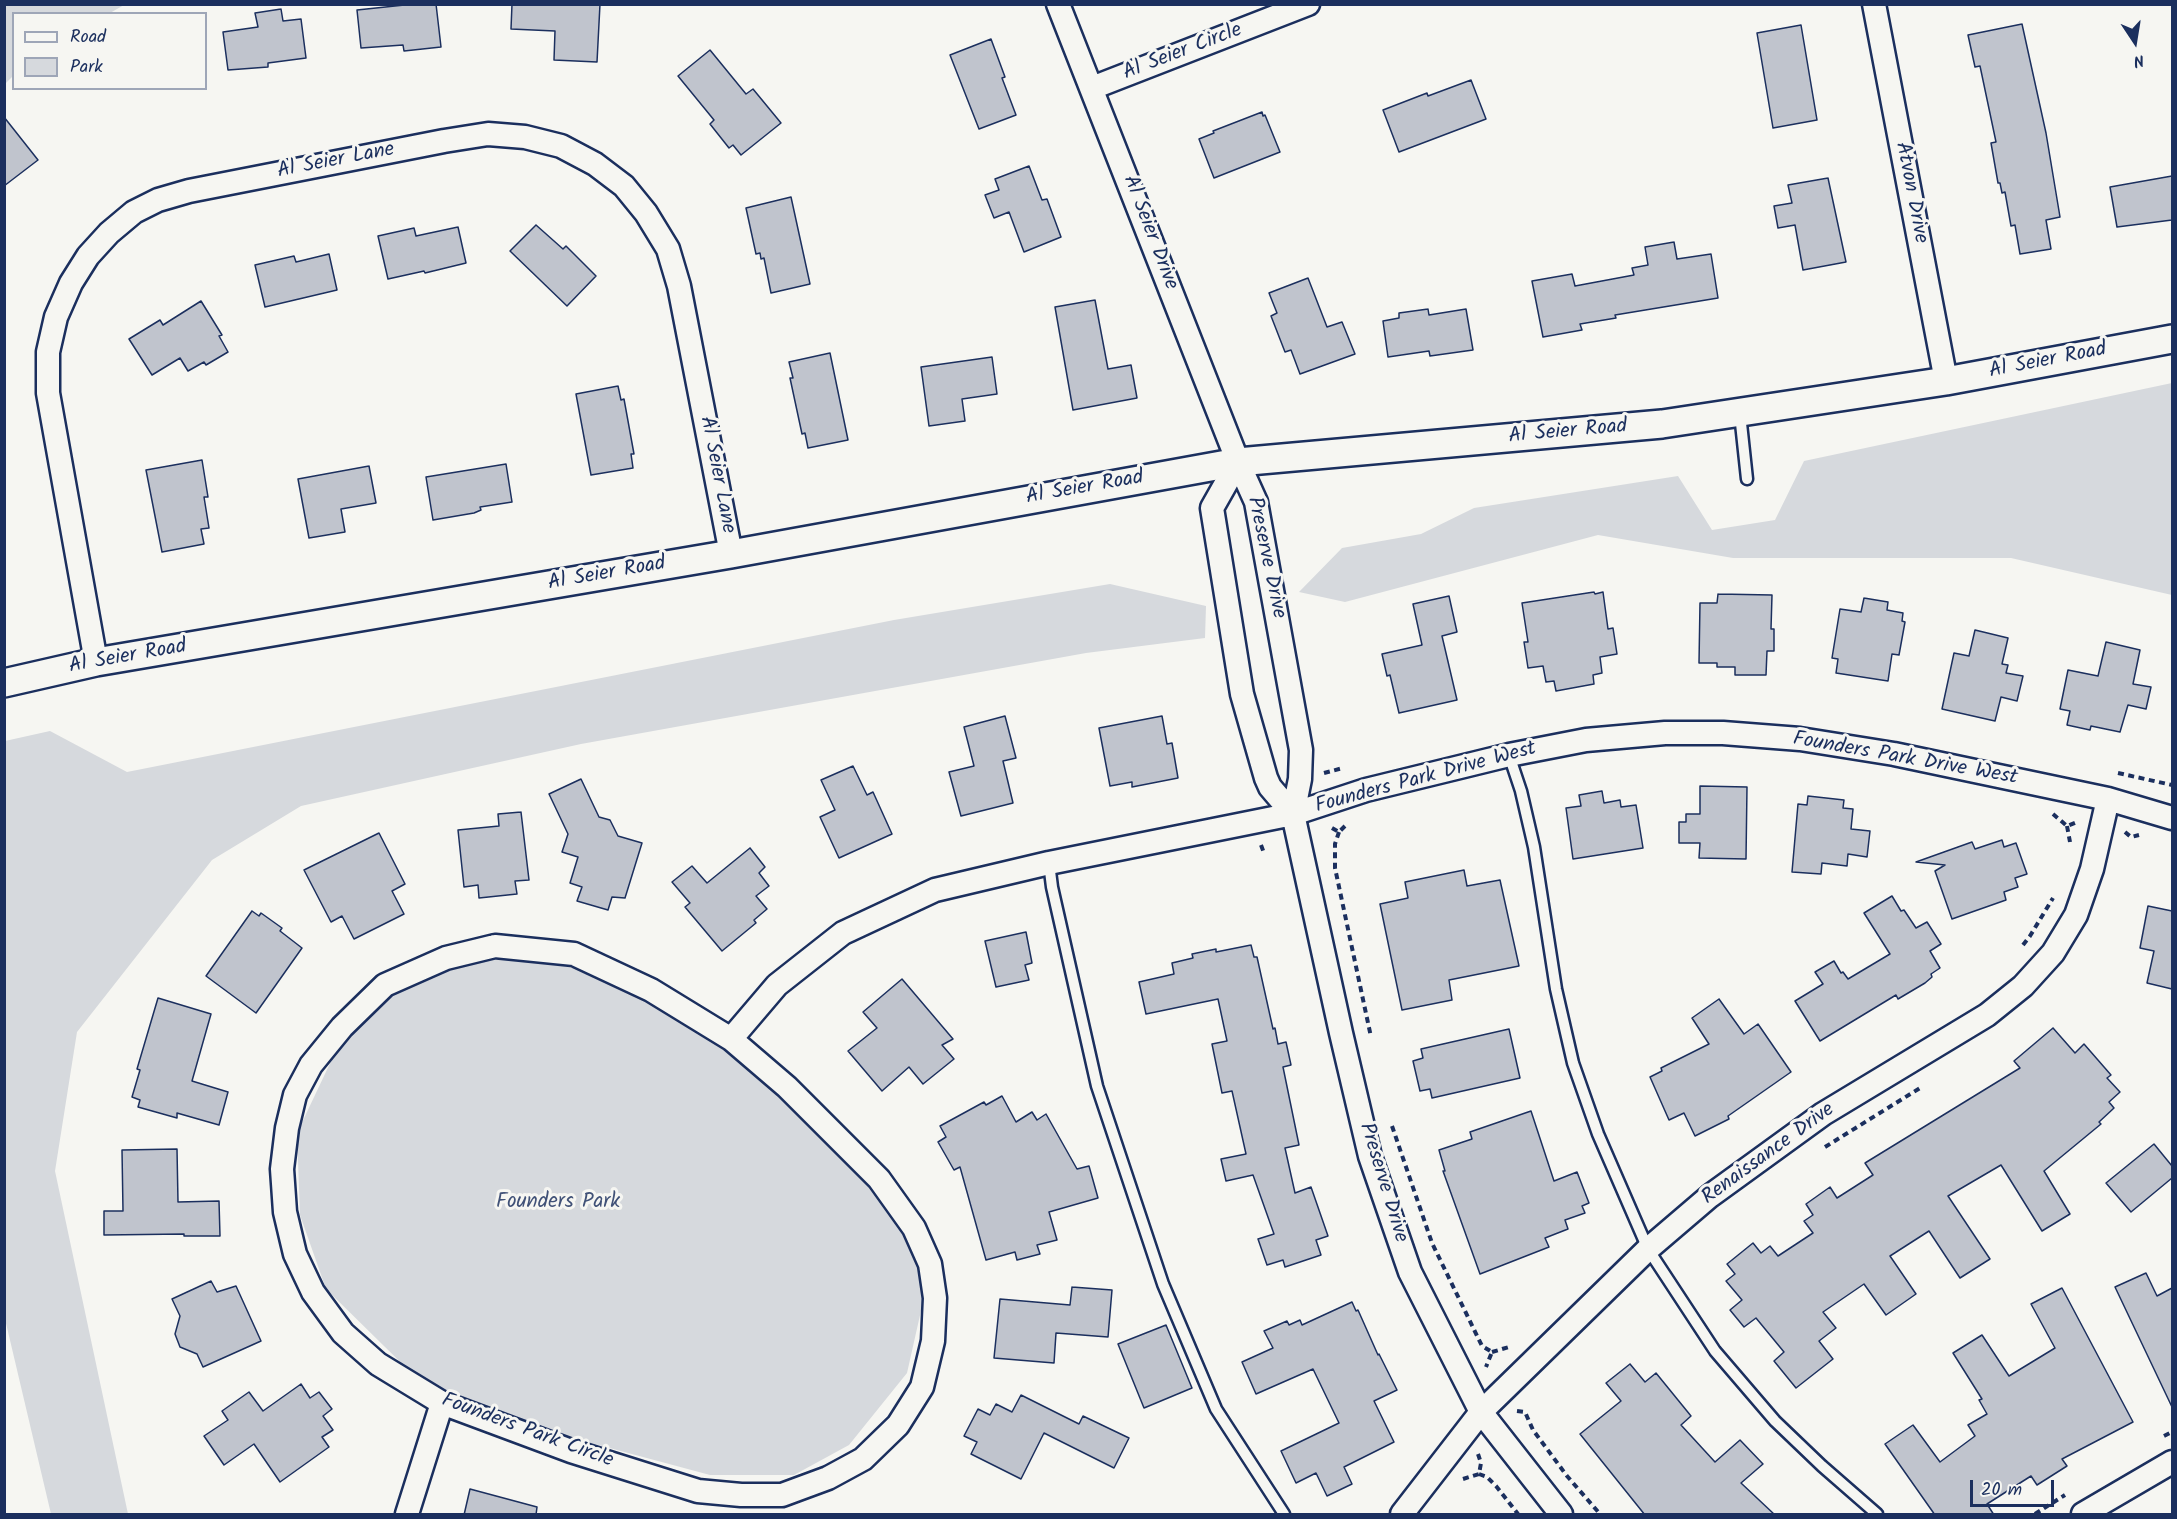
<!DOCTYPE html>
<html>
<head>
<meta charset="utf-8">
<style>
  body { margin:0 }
  #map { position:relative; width:2177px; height:1519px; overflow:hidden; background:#f6f6f2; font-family:Kalam,sans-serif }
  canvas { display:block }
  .frame { position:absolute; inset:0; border:6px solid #1b2f5e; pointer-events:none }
  .legend { position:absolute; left:12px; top:12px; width:195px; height:78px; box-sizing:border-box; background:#f6f6f2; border:2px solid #9ea6b7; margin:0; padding:8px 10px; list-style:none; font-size:18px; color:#1b2f5e }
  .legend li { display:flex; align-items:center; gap:12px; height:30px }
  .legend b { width:30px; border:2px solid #9ea6b7 }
  .north { position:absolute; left:2105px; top:12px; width:60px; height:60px; -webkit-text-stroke:4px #f6f6f2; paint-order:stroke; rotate:168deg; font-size:16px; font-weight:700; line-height:24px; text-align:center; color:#1b2f5e }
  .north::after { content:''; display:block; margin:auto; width:21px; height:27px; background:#1b2f5e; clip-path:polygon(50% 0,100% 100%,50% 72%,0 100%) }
  .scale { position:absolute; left:1970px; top:1480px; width:84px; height:27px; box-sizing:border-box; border:3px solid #1b2f5e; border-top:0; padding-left:8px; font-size:18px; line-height:21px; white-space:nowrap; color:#1b2f5e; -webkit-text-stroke:4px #f6f6f2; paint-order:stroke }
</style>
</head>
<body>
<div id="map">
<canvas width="2177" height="1519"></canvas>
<div class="frame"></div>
<ul class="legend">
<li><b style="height:8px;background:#f6f6f2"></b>Road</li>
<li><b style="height:16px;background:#d6d9dd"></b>Park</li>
</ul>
<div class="north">N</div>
<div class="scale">20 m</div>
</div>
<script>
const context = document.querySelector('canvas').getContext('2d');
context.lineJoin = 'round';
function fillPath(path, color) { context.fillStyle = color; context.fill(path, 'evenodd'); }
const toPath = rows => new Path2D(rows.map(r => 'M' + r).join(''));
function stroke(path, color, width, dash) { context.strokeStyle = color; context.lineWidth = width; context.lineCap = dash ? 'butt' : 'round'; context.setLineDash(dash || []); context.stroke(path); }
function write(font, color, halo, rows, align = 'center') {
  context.font = font + ' Kalam,sans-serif'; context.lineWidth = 6; context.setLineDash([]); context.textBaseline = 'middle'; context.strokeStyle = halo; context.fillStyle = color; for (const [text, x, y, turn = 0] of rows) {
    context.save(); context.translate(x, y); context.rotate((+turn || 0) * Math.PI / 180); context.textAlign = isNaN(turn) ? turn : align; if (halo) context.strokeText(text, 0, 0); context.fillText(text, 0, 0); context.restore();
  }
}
const green = toPath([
  [5,4,124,4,124,5,110,13,14,14,13,76,5,84],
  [2172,383,2172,595,2011,558,1733,558,1598,535,1345,602,1299,592,1342,548,1421,534,1474,508,1678,476,1712,530,1775,520,1804,461],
  [1110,584,1206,606,1205,638,1086,653,581,744,301,806,212,860,77,1032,55,1171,128,1514,51,1514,5,1319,5,741,50,731,127,772,894,620],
  [490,949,572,959,733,1040,902,1216,925,1293,907,1373,849,1445,794,1475,710,1475,442,1403,326,1289,300,1215,297,1133,342,1038,404,986]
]);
const building = toPath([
  [414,4,436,4,441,47,404,51,403,45,361,48,357,10,414,4],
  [512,4,600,4,597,62,554,60,555,31,511,29,512,4],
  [281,9,283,21,301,19,306,58,268,63,268,67,228,70,223,32,258,27,255,13,281,9],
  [2022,24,2046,133,2060,217,2046,220,2051,249,2020,254,2015,225,2011,226,2005,192,2002,193,2000,183,1998,183,1991,143,1996,142,1980,66,1975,67,1968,35,2022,24],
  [1801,25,1817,120,1773,128,1757,33,1801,25],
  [991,39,1005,77,1002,78,1016,115,979,129,950,55,991,39],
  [710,50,746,94,753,89,781,123,741,155,733,145,729,148,710,124,714,120,678,76,710,50],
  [1471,80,1486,119,1399,152,1383,110,1427,93,1428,96,1471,80],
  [1262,112,1263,116,1265,115,1280,152,1214,178,1199,139,1214,133,1213,131,1262,112],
  [4,117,38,160,4,186,4,117],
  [1029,166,1042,200,1047,199,1061,237,1024,252,1009,212,994,218,985,195,999,190,995,179,1029,166],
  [2172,176,2172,220,2117,227,2110,187,2172,176],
  [1828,178,1846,262,1803,270,1795,225,1778,228,1774,206,1792,203,1788,185,1828,178],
  [791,197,810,284,771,293,764,258,761,259,760,253,756,254,746,208,791,197],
  [536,225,563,249,566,246,596,276,567,306,510,251,536,225],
  [458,227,466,263,425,273,424,271,388,279,378,236,414,228,416,236,458,227],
  [1674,242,1677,259,1711,254,1718,298,1615,315,1616,318,1580,324,1582,330,1543,337,1532,281,1572,274,1575,286,1634,275,1632,268,1648,265,1645,247,1674,242],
  [329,254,337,290,265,307,255,265,294,256,296,262,329,254],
  [1308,278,1327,327,1342,322,1355,354,1300,374,1291,350,1285,352,1271,316,1277,313,1269,293,1308,278],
  [1095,300,1108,369,1131,365,1137,398,1073,410,1055,307,1095,300],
  [201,301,222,335,219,336,228,352,206,365,204,362,188,371,180,358,152,375,129,339,160,320,163,325,201,301],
  [1428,309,1429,315,1466,309,1473,350,1430,356,1429,351,1388,357,1383,321,1399,318,1399,313,1428,309],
  [830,353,848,440,808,448,805,433,802,434,790,378,793,378,789,362,830,353],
  [992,357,997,394,962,399,965,421,929,426,921,367,992,357],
  [618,386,621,400,624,399,634,454,631,454,633,468,591,475,576,394,618,386],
  [202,460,208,497,204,497,209,528,201,529,204,544,162,552,146,470,202,460],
  [506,464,512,502,480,507,481,510,474,513,433,520,426,477,506,464],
  [369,466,376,503,341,509,345,532,309,538,298,479,369,466],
  [1594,592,1595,594,1603,592,1608,629,1613,628,1617,654,1600,657,1602,673,1593,675,1594,684,1556,691,1554,681,1546,682,1543,666,1528,668,1524,642,1528,642,1522,603,1594,592],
  [1718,594,1772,595,1771,629,1774,629,1774,651,1767,651,1766,675,1735,675,1735,667,1717,667,1717,663,1699,663,1700,603,1717,603,1718,594],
  [1449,596,1457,632,1442,636,1457,700,1399,713,1390,675,1387,676,1382,654,1422,645,1413,604,1449,596],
  [1864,598,1888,602,1887,610,1903,613,1902,621,1905,622,1899,655,1892,654,1888,681,1836,673,1838,659,1832,658,1840,609,1861,612,1864,598],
  [1975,630,2008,638,2002,664,2008,665,2006,673,2023,676,2017,701,2001,697,1995,721,1942,709,1954,653,1969,656,1975,630],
  [2106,642,2140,650,2133,684,2151,687,2146,709,2128,705,2120,732,2091,726,2090,730,2067,725,2070,711,2060,709,2068,670,2098,676,2106,642],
  [1005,716,1016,758,1003,761,1013,803,961,816,949,772,974,766,964,727,1005,716],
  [1162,716,1167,744,1172,743,1178,778,1132,787,1132,782,1110,786,1099,728,1162,716],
  [853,766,867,795,873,792,892,834,839,858,820,817,835,810,821,780,853,766],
  [581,779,599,817,610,820,618,836,642,843,625,898,612,897,608,910,577,901,582,887,570,883,578,857,562,852,568,834,549,794,581,779],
  [1700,786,1747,787,1746,859,1699,858,1700,843,1679,843,1679,822,1686,822,1686,814,1700,814,1700,786],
  [1602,791,1604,803,1620,800,1621,807,1636,805,1643,848,1573,859,1566,808,1581,806,1579,795,1602,791],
  [1808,796,1844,800,1843,808,1853,809,1851,829,1870,831,1867,857,1848,854,1847,866,1822,863,1821,874,1792,872,1798,804,1807,805,1808,796],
  [521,812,529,880,515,881,517,894,479,898,478,885,464,887,458,830,499,826,498,814,521,812],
  [379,833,405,884,392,891,404,914,354,939,342,916,331,922,304,870,379,833],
  [2002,840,2004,847,2016,843,2027,874,2015,878,2018,887,2004,892,2006,900,1952,919,1935,871,1945,865,1916,862,1972,842,1975,849,2002,840],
  [750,848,765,867,759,873,769,886,756,896,767,909,754,920,756,923,722,951,685,907,690,903,672,882,692,866,707,883,750,848],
  [1464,870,1467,886,1500,880,1519,966,1449,980,1452,1000,1402,1010,1380,904,1408,898,1405,882,1464,870],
  [1892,896,1901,911,1904,910,1916,928,1927,922,1941,944,1930,951,1940,968,1931,974,1932,977,1925,983,1898,999,1896,995,1820,1041,1795,1001,1823,984,1815,972,1834,961,1841,973,1843,972,1848,979,1890,954,1864,913,1892,896],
  [2148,906,2172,911,2172,989,2147,983,2154,951,2140,948,2148,906],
  [252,911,259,916,261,913,282,928,280,931,302,948,256,1013,206,976,252,911],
  [1026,932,1032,963,1025,965,1029,980,996,987,985,941,1026,932],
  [1251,945,1254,957,1257,957,1273,1029,1275,1028,1278,1044,1286,1042,1291,1065,1283,1067,1299,1145,1285,1148,1295,1193,1311,1187,1328,1236,1316,1240,1321,1255,1285,1267,1283,1260,1267,1265,1258,1239,1274,1234,1253,1175,1226,1181,1221,1159,1246,1154,1232,1091,1222,1093,1212,1044,1227,1041,1218,999,1146,1014,1139,982,1174,974,1172,963,1193,958,1192,954,1216,949,1216,952,1251,945],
  [902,979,953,1039,942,1045,954,1059,923,1084,909,1067,882,1091,848,1051,877,1028,863,1012,902,979],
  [158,998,211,1014,192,1081,228,1092,219,1125,177,1113,177,1118,138,1107,140,1100,132,1097,140,1070,137,1069,158,998],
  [1719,999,1744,1034,1758,1024,1791,1072,1728,1116,1729,1119,1695,1136,1684,1113,1669,1120,1650,1077,1662,1071,1661,1068,1709,1044,1692,1018,1719,999],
  [2053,1028,2075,1053,2084,1044,2111,1075,2107,1078,2120,1092,2109,1102,2114,1108,2099,1122,2101,1124,2044,1171,2070,1214,2042,1231,2001,1165,1948,1196,1990,1259,1960,1278,1929,1231,1890,1256,1916,1294,1886,1315,1864,1284,1823,1312,1836,1328,1819,1341,1833,1359,1796,1388,1774,1361,1784,1352,1756,1318,1744,1327,1730,1310,1742,1300,1726,1281,1735,1274,1727,1264,1753,1243,1761,1253,1770,1246,1778,1256,1813,1233,1804,1221,1813,1215,1806,1204,1830,1187,1837,1198,1873,1175,1865,1163,2020,1068,2014,1061,2053,1028],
  [1509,1029,1520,1078,1432,1098,1430,1089,1420,1091,1413,1061,1423,1058,1421,1049,1509,1029],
  [1002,1096,1016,1122,1032,1112,1037,1120,1046,1114,1077,1169,1089,1166,1098,1198,1049,1212,1057,1240,1037,1245,1040,1254,1017,1260,1015,1252,986,1260,960,1167,954,1170,938,1142,946,1137,940,1126,984,1102,986,1105,1002,1096],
  [1531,1111,1554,1181,1577,1172,1589,1203,1582,1206,1585,1213,1565,1220,1568,1229,1545,1238,1549,1247,1480,1274,1443,1171,1445,1171,1439,1150,1472,1139,1470,1132,1531,1111],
  [2154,1144,2172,1166,2172,1178,2131,1212,2106,1183,2154,1144],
  [177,1149,178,1202,219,1201,220,1236,184,1236,184,1234,104,1235,104,1211,123,1211,122,1150,177,1149],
  [2146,1273,2157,1296,2172,1288,2172,1407,2115,1287,2146,1273],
  [211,1281,217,1292,236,1286,261,1341,203,1367,197,1354,180,1347,175,1334,180,1316,172,1299,211,1281],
  [1072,1287,1112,1290,1108,1337,1056,1333,1054,1363,994,1358,1000,1299,1070,1305,1072,1287],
  [2062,1288,2133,1422,2062,1459,2067,1466,2037,1485,2031,1476,1987,1504,1994,1515,1935,1515,1885,1444,1913,1425,1940,1462,1975,1436,1968,1425,1987,1414,1979,1400,1982,1399,1953,1353,1982,1335,2009,1376,2055,1348,2031,1304,2062,1288],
  [1352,1302,1356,1311,1358,1310,1378,1355,1379,1354,1397,1390,1374,1401,1394,1442,1344,1467,1352,1484,1327,1496,1316,1473,1296,1483,1281,1451,1339,1423,1313,1369,1256,1394,1242,1362,1273,1348,1264,1331,1287,1321,1289,1325,1300,1320,1302,1325,1352,1302],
  [1166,1325,1192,1388,1144,1408,1118,1344,1166,1325],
  [1630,1364,1645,1382,1656,1373,1691,1416,1681,1425,1715,1462,1740,1440,1763,1464,1741,1483,1775,1515,1645,1515,1580,1434,1621,1401,1606,1383,1630,1364],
  [301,1384,310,1398,319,1392,332,1409,323,1416,333,1430,322,1437,329,1447,280,1482,254,1444,224,1465,204,1436,228,1420,222,1411,249,1392,263,1411,301,1384],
  [1021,1395,1079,1424,1083,1416,1129,1438,1114,1468,1044,1433,1021,1479,971,1454,977,1442,964,1436,978,1409,990,1415,996,1404,1012,1412,1021,1395],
  [470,1489,537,1507,536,1515,464,1515,470,1489]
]);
const path = toPath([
  [1324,773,1343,768],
  [2118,773,2172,785],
  [2053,814,2067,826,2077,822],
  [2067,826,2070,842],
  [1332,828,1339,832,1347,824],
  [1339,832,1335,844,1335,868,1371,1037],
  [2125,832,2131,837,2139,835],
  [1261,845,1264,853],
  [2023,945,2030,936,2053,898],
  [1392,1126,1432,1243,1482,1346,1492,1352,1486,1367],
  [1825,1147,1920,1088],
  [1492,1352,1509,1347],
  [1517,1411,1525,1412,1533,1430,1567,1476,1600,1514],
  [2164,1436,2172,1432],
  [1479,1474,1487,1477,1496,1486,1518,1514],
  [1463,1479,1479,1474,1481,1463,1478,1454],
  [2035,1514,2065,1495]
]);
const service = toPath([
  [1740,414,1747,479],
  [1509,755,1521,791,1534,847,1556,989,1573,1063,1598,1134,1648,1249,1715,1351,1775,1421,1822,1466,1877,1514],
  [1049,863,1052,887,1097,1086,1163,1284,1216,1409,1284,1514]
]);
const minor = toPath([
  [1058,4,1238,462,1256,502,1301,750,1300,779,1293,814,1341,1033,1370,1156,1410,1272,1481,1412,1561,1514],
  [1874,4,1946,381],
  [1092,88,1308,4],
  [1238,462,1212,508,1242,694,1266,778,1270,787,1293,814],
  [96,662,48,393,48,352,56,317,71,283,88,256,109,233,134,212,158,200,189,191,444,141,488,134,525,137,561,146,595,164,624,186,646,213,668,249,679,286,731,554],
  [495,946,574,954,651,990,731,1039,787,1087,879,1179,914,1228,930,1264,935,1298,933,1341,922,1387,898,1425,863,1459,828,1478,782,1495,741,1495,698,1491,571,1451,442,1403,378,1364,343,1333,313,1292,295,1254,285,1212,282,1169,287,1128,295,1095,311,1065,342,1027,385,985,446,958,495,946],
  [731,1039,777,985,843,933,935,890,1049,863,1293,814,1366,790,1509,755,1586,740,1665,733,1723,733,1800,739,1894,754,2108,799,2172,818],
  [407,1514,442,1403],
  [1402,1514,1481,1412,1648,1249,1710,1196,1823,1114,1987,1015,2023,986,2053,953,2076,915,2092,869,2108,799],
  [2083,1514,2172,1462]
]);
const tertiary = toPath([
  [4,683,96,662,731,554,1238,462,1662,424,1946,381,2172,339]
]);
const streetNames = [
  ["Al Seier Circle",1183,53,-21],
  ["Al Seier Lane",336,162,-11],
  ["Atvon Drive",1910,193,79],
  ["Al Seier Drive",1149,233,69],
  ["Al Seier Road",2048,362,-11],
  ["Al Seier Road",1568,433,-5],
  ["Al Seier Lane",716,475,79],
  ["Al Seier Road",1085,489,-10],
  ["Preserve Drive",1265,558,78],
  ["Al Seier Road",607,575,-10],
  ["Al Seier Road",128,658,-10],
  ["Founders Park Drive West",1905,760,10],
  ["Founders Park Drive West",1426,779,-15],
  ["Renaissance Drive",1769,1155,-36],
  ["Preserve Drive",1382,1183,73],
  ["Founders Park Circle",527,1432,20]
];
const parkNames = [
  ["Founders Park",558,1203]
];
fillPath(green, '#d6d9dd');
fillPath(building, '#c0c4cd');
stroke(building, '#1b2f5e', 1.5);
stroke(service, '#1b2f5e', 15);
stroke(minor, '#1b2f5e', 27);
stroke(tertiary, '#1b2f5e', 32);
stroke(path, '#1b2f5e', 4, [6, 4.5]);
stroke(service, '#f6f6f2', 10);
stroke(minor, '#f6f6f2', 22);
stroke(tertiary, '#f6f6f2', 27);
write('21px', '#1b2f5e', '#f6f6f2', streetNames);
write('21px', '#405177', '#f6f6f2', parkNames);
</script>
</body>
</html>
